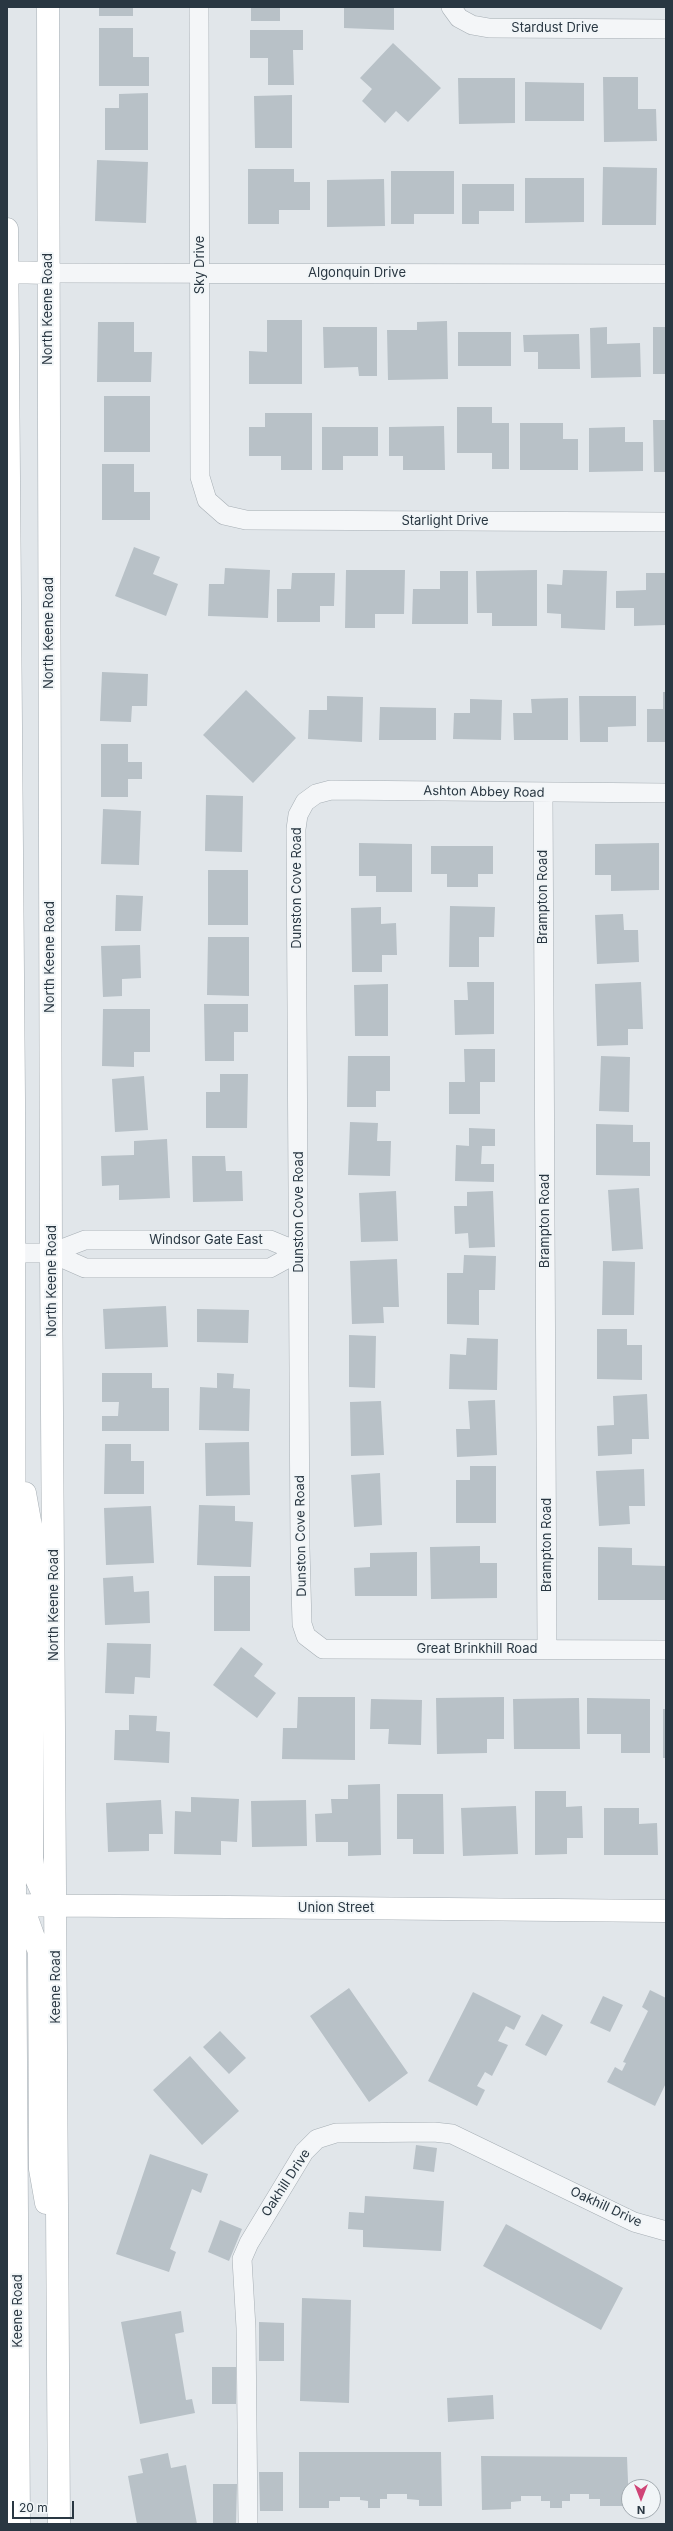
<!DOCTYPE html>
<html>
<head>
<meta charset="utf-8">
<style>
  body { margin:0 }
  #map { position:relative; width:673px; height:2531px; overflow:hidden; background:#e1e6ea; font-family:Inter,sans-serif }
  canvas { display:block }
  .frame { position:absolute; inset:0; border:8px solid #293742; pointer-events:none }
  .north { position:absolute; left:621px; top:2479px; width:40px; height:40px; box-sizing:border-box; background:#f1f5f7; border:1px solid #a1a9af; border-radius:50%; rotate:180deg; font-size:11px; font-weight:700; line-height:16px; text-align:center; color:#293742 }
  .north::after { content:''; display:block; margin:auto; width:14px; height:18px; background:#d04577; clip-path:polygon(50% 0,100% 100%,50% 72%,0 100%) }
  .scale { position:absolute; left:12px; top:2501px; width:62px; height:18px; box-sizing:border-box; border:2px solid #293742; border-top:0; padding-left:5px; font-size:12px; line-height:14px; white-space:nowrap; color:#293742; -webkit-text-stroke:3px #f1f5f7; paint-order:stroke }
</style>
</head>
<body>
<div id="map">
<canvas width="673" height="2531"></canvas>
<div class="frame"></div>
<div class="north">N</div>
<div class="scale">20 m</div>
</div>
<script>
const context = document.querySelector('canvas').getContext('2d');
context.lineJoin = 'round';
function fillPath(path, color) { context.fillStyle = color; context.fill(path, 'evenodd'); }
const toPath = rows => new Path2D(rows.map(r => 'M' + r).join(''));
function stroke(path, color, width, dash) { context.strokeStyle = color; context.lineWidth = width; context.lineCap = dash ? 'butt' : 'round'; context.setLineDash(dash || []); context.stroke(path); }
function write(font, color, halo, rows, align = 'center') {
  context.font = font + ' Inter,sans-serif'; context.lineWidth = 4; context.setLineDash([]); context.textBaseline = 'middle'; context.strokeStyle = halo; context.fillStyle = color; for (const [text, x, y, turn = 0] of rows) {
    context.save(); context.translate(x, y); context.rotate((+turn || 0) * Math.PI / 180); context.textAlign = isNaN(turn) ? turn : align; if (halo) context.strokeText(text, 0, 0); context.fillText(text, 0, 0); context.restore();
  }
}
const building = toPath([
  [99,7,133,7,133,16,99,16],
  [251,7,280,7,280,21,251,21],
  [344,7,394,7,394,30,344,28],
  [99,28,133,28,133,57,149,57,149,86,99,86],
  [250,30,303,30,303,50,293,50,294,85,268,85,268,58,250,58],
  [393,43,441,88,408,122,396,111,385,123,362,101,372,89,360,78],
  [603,77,638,77,638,109,656,109,657,141,604,142],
  [458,78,515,78,515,123,459,124],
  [525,82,584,83,584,121,525,121],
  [148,93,148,150,105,150,105,108,119,108,119,94],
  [292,95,292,148,255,148,254,96],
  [97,160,148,162,146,223,95,221],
  [603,167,657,168,656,225,602,225],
  [248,169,294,169,294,182,310,182,310,210,279,210,279,224,248,224],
  [391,171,454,171,454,214,414,214,414,224,391,224],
  [525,178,584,178,584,222,525,223],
  [384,179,385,226,327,227,327,180],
  [462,184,514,184,514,211,479,211,479,224,462,224],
  [267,320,302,320,302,384,249,384,249,351,267,352],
  [447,321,448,379,388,380,387,330,417,330,417,322],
  [98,322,134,322,134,352,152,352,151,382,97,382],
  [323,327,377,327,377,376,359,376,358,367,324,368],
  [607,327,607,344,640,343,641,377,591,378,590,328],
  [653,327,666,327,666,374,653,374],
  [458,332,511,332,511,366,458,366],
  [579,334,580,369,538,369,538,352,524,352,523,335],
  [104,396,150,396,150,452,104,452],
  [457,407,492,407,492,423,509,423,509,469,492,469,492,453,457,453],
  [265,413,312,413,312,470,281,470,281,456,249,456,249,427,265,427],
  [653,420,666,420,666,472,654,472],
  [520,423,563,423,563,439,578,439,578,470,520,470],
  [444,426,445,470,403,470,403,456,389,456,389,427],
  [322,427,378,427,378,456,343,456,343,470,322,470],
  [625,427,625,442,643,442,643,471,589,472,589,428],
  [102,464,134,464,134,492,150,492,150,520,102,520],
  [134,547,160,557,153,574,178,584,166,616,115,596],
  [225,568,270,570,268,618,208,616,209,584,224,584],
  [346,570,405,570,404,614,375,614,375,628,345,628],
  [537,570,537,626,492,626,492,613,477,613,476,571],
  [563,570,607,571,605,630,561,628,561,614,547,613,547,584,562,585],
  [440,571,468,571,468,624,412,624,413,589,440,589],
  [292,573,335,573,334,606,320,606,320,622,277,622,277,589,291,589],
  [646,573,666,573,666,625,634,626,634,608,616,608,616,591,646,590],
  [102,672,148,674,147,706,132,706,131,722,100,721],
  [246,690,296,738,253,783,203,735],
  [663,692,666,692,666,742,647,742,647,709,663,709],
  [327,696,363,697,362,742,308,739,309,710,327,710],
  [579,696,636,696,636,726,608,727,608,742,580,742],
  [568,698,568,740,514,740,513,713,532,713,531,699],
  [470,699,502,700,501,740,453,739,454,713,470,713],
  [380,707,436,708,436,740,379,740],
  [101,744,128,744,128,762,142,762,142,779,128,779,128,797,101,797],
  [206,795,243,796,242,852,205,851],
  [103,809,141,811,139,865,101,864],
  [359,843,412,844,412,892,376,892,376,876,359,876],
  [659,843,659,890,611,891,611,875,595,875,595,844],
  [431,846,493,846,493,874,478,874,478,887,447,887,447,874,431,874],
  [208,870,248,870,248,925,208,925],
  [116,895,143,896,141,931,115,931],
  [450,906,495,907,494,937,479,937,479,967,449,967],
  [381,907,381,924,396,923,397,955,382,955,382,972,352,972,351,908],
  [623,914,624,930,638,930,639,962,597,964,595,915],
  [208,937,249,937,249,996,207,995],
  [140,945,141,978,122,979,122,996,103,997,101,946],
  [467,982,494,982,494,1034,455,1035,454,1000,468,1000],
  [641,982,643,1029,628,1029,628,1045,597,1046,595,984],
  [388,984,388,1036,355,1036,354,985],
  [204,1004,248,1004,248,1032,234,1032,234,1061,205,1061],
  [103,1009,150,1009,150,1052,134,1052,134,1067,102,1066],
  [464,1049,495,1049,495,1082,480,1082,480,1114,449,1114,449,1082,465,1082],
  [348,1056,390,1056,390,1091,376,1091,376,1107,347,1107],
  [601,1056,630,1057,629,1112,599,1111],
  [220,1074,248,1074,247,1128,206,1128,206,1092,220,1092],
  [144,1076,148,1130,115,1132,112,1079],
  [350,1122,378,1123,377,1141,391,1141,390,1176,348,1175],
  [596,1124,633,1125,633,1142,650,1142,650,1176,596,1175],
  [469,1128,495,1129,495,1146,482,1146,481,1164,494,1164,494,1182,455,1181,456,1145,469,1146],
  [167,1139,170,1198,119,1200,119,1185,102,1186,101,1156,134,1155,134,1141],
  [192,1156,225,1156,226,1171,242,1171,243,1201,193,1202],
  [639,1188,643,1249,612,1251,608,1190],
  [396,1191,398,1241,361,1242,359,1193],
  [493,1191,495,1247,469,1248,468,1233,455,1234,454,1206,467,1206,467,1192],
  [464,1255,496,1256,495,1290,479,1290,479,1325,447,1324,447,1273,463,1273],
  [397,1259,399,1307,383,1307,384,1323,352,1324,350,1261],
  [603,1261,635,1262,634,1315,602,1315],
  [166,1306,168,1347,105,1349,103,1309],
  [197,1309,249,1310,248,1343,197,1342],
  [597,1329,627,1329,627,1345,642,1345,642,1380,597,1379],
  [349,1335,376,1336,375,1388,349,1387],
  [467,1338,498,1339,497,1390,449,1389,450,1354,466,1355],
  [102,1373,152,1373,152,1388,169,1388,169,1431,102,1431,102,1416,118,1416,119,1402,102,1402],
  [217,1373,234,1374,233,1388,250,1389,249,1431,199,1430,200,1387,217,1388],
  [647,1394,649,1439,632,1439,632,1454,598,1456,597,1426,614,1425,613,1396],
  [495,1400,497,1455,457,1457,456,1429,470,1429,468,1401],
  [381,1401,384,1455,351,1456,350,1402],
  [249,1442,250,1495,206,1496,205,1443],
  [105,1444,131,1444,131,1461,144,1461,144,1494,104,1494],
  [470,1466,496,1466,496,1523,456,1523,456,1480,470,1480],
  [644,1469,645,1506,629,1506,630,1524,599,1526,596,1471],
  [380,1473,382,1525,354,1527,351,1475],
  [199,1505,235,1506,235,1521,253,1522,251,1567,197,1565],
  [151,1506,154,1563,106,1565,104,1508],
  [480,1546,480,1563,497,1563,497,1598,431,1599,430,1547],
  [598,1547,632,1548,632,1565,666,1566,665,1600,598,1600],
  [417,1552,417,1596,355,1596,354,1568,370,1567,370,1553],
  [133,1576,134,1592,149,1591,150,1623,105,1625,103,1578],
  [214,1576,250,1576,250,1631,214,1631],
  [107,1643,151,1644,150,1678,135,1677,134,1694,105,1693],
  [241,1647,263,1664,254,1676,276,1693,257,1718,213,1685],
  [298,1697,355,1697,355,1760,282,1759,283,1728,297,1728],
  [504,1697,504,1739,487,1739,487,1753,437,1754,436,1698],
  [579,1698,580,1749,514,1749,513,1699],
  [587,1698,650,1699,650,1753,621,1753,621,1734,587,1734],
  [371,1699,422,1700,421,1745,388,1744,389,1729,370,1729],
  [663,1709,666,1709,666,1758,663,1758],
  [129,1715,157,1716,156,1731,170,1732,169,1763,114,1760,115,1730,129,1730],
  [380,1784,381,1855,348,1856,348,1842,316,1842,315,1814,332,1813,331,1799,348,1799,348,1785],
  [535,1791,566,1791,566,1807,582,1806,583,1838,567,1838,567,1854,535,1855],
  [397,1794,443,1794,444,1854,413,1854,413,1839,397,1839],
  [191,1797,239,1799,237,1842,221,1841,221,1855,174,1854,175,1811,191,1812],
  [161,1800,163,1834,149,1834,149,1851,108,1852,106,1803],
  [306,1800,307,1846,252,1847,251,1801],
  [516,1806,518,1854,463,1856,461,1808],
  [604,1808,639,1808,639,1824,657,1823,658,1855,604,1855],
  [349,1988,408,2073,369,2102,310,2016],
  [650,1990,666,1998,666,2083,655,2106,607,2082,615,2067,622,2071,626,2063,623,2062,648,2011,642,2007],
  [473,1992,521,2016,514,2030,506,2026,498,2041,508,2045,492,2076,485,2072,477,2086,485,2090,477,2106,428,2081],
  [603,1996,623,2005,610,2032,590,2023],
  [542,2014,563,2025,546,2056,525,2045],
  [220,2031,246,2058,229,2074,203,2047],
  [190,2056,239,2111,202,2145,153,2090],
  [416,2145,437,2148,434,2172,413,2169],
  [150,2154,208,2174,201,2193,192,2189,170,2249,176,2252,169,2272,116,2254],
  [365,2196,444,2201,441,2251,363,2247,363,2230,348,2229,349,2212,364,2213],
  [220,2220,242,2229,229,2261,208,2252],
  [506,2224,623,2288,601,2330,483,2266],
  [302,2298,351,2300,349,2403,300,2401],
  [181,2311,184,2332,175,2334,186,2400,192,2399,195,2413,140,2424,121,2322],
  [259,2322,284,2323,284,2361,259,2361],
  [212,2367,236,2367,236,2404,212,2404],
  [493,2395,494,2419,448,2422,447,2398],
  [299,2452,441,2452,442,2506,419,2506,419,2500,407,2499,407,2494,387,2494,387,2499,380,2499,380,2508,368,2508,368,2501,360,2500,360,2497,340,2497,340,2501,329,2501,329,2508,299,2508],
  [168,2453,171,2468,186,2465,197,2524,137,2524,128,2476,143,2473,140,2459],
  [481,2456,627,2457,629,2506,600,2506,600,2499,589,2499,589,2494,570,2494,570,2501,562,2501,562,2508,550,2508,550,2501,541,2501,541,2496,521,2496,521,2501,511,2502,511,2509,482,2510],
  [259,2472,283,2472,283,2511,260,2511],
  [213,2484,237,2484,236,2524,213,2524]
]);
const street = toPath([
  [199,7,200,477,207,500,224,515,246,520,666,522],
  [451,7,459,18,472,25,489,28,666,29],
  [48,273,666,274],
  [543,793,547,1649],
  [666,793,331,790,316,794,305,802,298,815,296,829,300,1548,302,1624,306,1636,323,1649,666,1650],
  [15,1253,51,1253,85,1240,270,1240,299,1252],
  [51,1253,85,1268,270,1268,299,1252],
  [248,2524,246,2328,242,2259,249,2243,304,2152,317,2139,336,2133,434,2132,452,2134,634,2222,666,2231]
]);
const secondary = toPath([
  [48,7,51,1253,59,2524],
  [7,229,14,1099,15,1905,19,2524],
  [7,272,48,273],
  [25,1493,32,1532,32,1858,34,1874,42,1892,55,1906],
  [7,1905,666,1911],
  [15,1905,28,1921,39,1952,40,2169,46,2203]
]);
const streetNames = [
  ["Stardust Drive",555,28],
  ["Sky Drive",200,265,-90],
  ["Algonquin Drive",357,273],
  ["North Keene Road",48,309,-90],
  ["Starlight Drive",445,521],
  ["North Keene Road",49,633,-90],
  ["Ashton Abbey Road",484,792,1],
  ["Dunston Cove Road",297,888,-90],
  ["Brampton Road",543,897,-90],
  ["North Keene Road",50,957,-90],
  ["Dunston Cove Road",299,1212,-90],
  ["Brampton Road",545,1221,-90],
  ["Windsor Gate East",206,1240],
  ["North Keene Road",52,1281,-90],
  ["Dunston Cove Road",301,1536,-91],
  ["Brampton Road",547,1545,-90],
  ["North Keene Road",54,1605,-90],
  ["Great Brinkhill Road",477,1649],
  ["Union Street",336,1908],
  ["Keene Road",56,1987,-90],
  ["Oakhill Drive",286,2183,-57],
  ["Oakhill Drive",606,2207,25],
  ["Keene Road",18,2311,-90]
];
fillPath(building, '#b8c1c7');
stroke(street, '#a6aeb4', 20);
stroke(secondary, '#a6aeb4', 23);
stroke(street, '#f4f6f8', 19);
stroke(secondary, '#fff', 22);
write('13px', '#293742', '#f1f5f7', streetNames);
</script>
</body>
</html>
